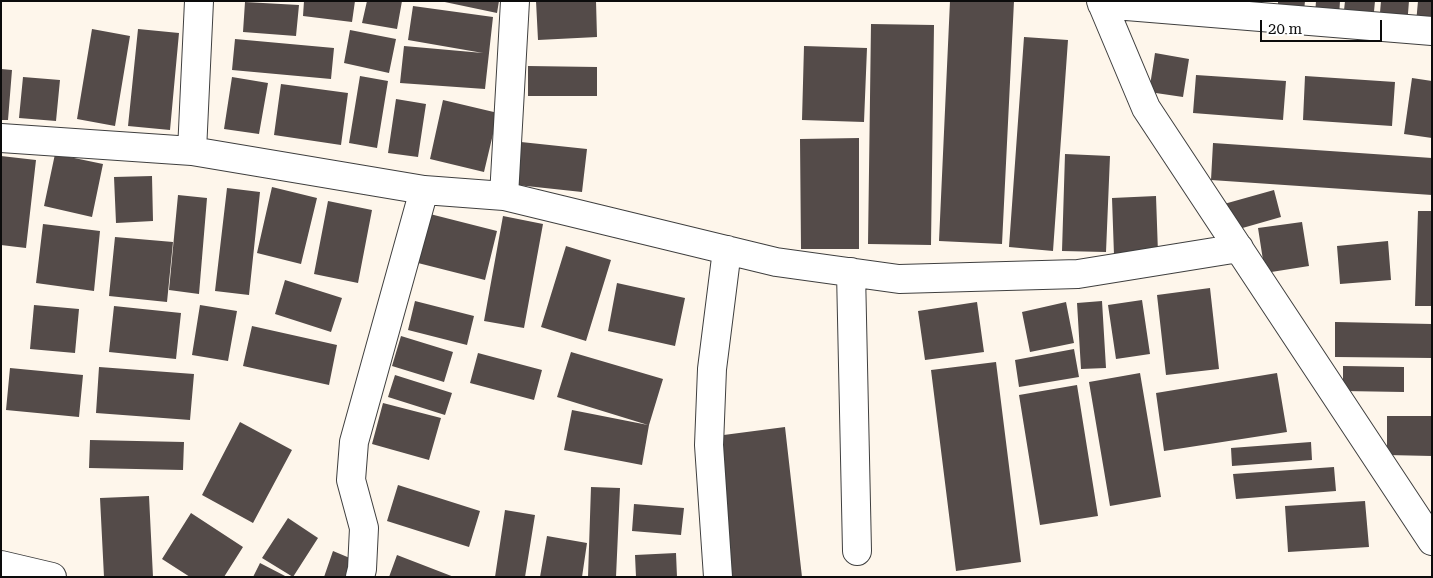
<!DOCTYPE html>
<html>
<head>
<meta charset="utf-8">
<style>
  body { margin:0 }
  #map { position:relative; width:1433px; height:578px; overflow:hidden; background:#fef6eb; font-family:"Roboto Serif",serif }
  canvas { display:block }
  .frame { position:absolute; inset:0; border:2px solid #0c0c0c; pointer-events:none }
  .scale { position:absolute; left:1260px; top:20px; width:122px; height:22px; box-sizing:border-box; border:2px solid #0c0c0c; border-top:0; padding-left:6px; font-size:15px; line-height:18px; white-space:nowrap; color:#0c0c0c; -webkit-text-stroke:4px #fff; paint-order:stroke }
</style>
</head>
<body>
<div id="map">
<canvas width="1433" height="578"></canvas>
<div class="frame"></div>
<div class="scale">20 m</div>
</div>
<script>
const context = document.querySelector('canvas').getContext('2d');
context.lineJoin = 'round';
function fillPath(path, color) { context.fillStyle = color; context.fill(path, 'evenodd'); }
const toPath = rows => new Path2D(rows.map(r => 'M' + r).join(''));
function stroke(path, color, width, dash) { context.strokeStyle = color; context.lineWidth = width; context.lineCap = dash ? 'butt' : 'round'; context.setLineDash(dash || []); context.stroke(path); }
const building = toPath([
  [304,1,355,1,352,22,303,16],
  [367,1,402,1,397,29,362,23],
  [440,1,499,1,497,13],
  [536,1,596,1,597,37,538,40],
  [950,1,1014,1,1002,244,939,241],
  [1278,1,1305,1,1304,11,1278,9],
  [1316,1,1340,1,1339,17,1315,15],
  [1345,1,1375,1,1373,22,1343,20],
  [1381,1,1409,1,1407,26,1379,24],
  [1418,1,1432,1,1432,24,1416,23],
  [245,2,299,5,296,36,243,32],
  [413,6,493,17,485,89,400,83,404,46,483,53,408,40],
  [871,24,934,25,931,245,868,244],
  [92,29,130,36,115,126,77,119],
  [138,29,179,33,170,130,128,126],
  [350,30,396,39,389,73,344,63],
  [1024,37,1068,40,1053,251,1009,247],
  [235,39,334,48,331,79,232,70],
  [804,46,867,48,864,122,802,120],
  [1155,53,1189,59,1183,97,1149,92],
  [528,66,597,67,597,96,528,96],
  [1,69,12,70,8,120,1,120],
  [1196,75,1286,81,1283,120,1193,113],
  [360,76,388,81,377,148,349,143],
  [1305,76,1395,82,1392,126,1303,120],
  [23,77,60,80,56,121,19,118],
  [232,77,268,83,259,134,224,129],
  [1412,78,1432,81,1432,138,1404,134],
  [281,84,348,93,341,145,274,135],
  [396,99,426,104,418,157,388,153],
  [443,100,498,113,484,172,430,159],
  [859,138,859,249,801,249,800,139],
  [521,142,587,149,582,192,517,185],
  [1213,143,1432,158,1432,195,1211,180],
  [55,154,103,164,92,217,44,206],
  [1065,154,1110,156,1106,252,1062,251],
  [1,156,36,160,26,248,1,245],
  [152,176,153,221,116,223,114,177],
  [272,187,317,198,301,264,257,253],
  [227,188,260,192,249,295,215,291],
  [1274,190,1281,217,1232,231,1224,204],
  [178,195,207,198,199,294,169,290],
  [1156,196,1158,253,1114,255,1112,198],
  [328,201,372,210,358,283,314,274],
  [1418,211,1432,211,1432,306,1415,306],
  [430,214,497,231,485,280,418,263],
  [503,216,543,224,524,328,484,321],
  [1302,222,1309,266,1265,273,1258,228],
  [43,224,100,231,94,291,36,283],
  [115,237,173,242,167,302,109,296],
  [1388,241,1391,280,1340,284,1337,246],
  [566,246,611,260,586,341,541,327],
  [285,280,342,298,331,332,275,314],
  [617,283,685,298,675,346,608,331],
  [1210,288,1219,369,1166,375,1157,295],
  [1142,300,1150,354,1116,359,1108,305],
  [415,301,474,316,467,345,408,330],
  [1102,301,1106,368,1081,369,1077,303],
  [977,302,984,352,925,360,918,311],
  [1066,302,1074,343,1030,352,1022,312],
  [34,305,79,309,75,353,30,349],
  [200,305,237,311,228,361,192,355],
  [114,306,181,313,176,359,109,352],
  [1335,322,1432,324,1432,358,1335,357],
  [252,326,337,345,329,385,243,366],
  [401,336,453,352,444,382,392,366],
  [1074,349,1079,377,1019,387,1015,360],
  [571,352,663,379,649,425,642,465,564,450,572,410,648,425,557,397],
  [478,353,542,370,534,400,470,383],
  [996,362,1021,562,956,571,931,370],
  [1343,366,1404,367,1404,392,1343,391],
  [99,367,194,374,190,420,96,413],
  [10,368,83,375,79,417,6,410],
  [1140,373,1161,497,1110,506,1089,382],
  [1277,373,1287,432,1164,451,1156,393],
  [395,375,452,393,445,415,388,397],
  [1077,385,1098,516,1040,525,1019,395],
  [383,403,441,418,429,460,372,444],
  [1387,416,1432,416,1432,456,1387,455],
  [240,422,292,450,253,523,202,495],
  [785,427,802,577,732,577,716,436],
  [90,440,184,442,183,470,89,468],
  [1311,442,1312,460,1232,466,1231,448],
  [1334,467,1336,491,1236,499,1233,474],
  [398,485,480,511,469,547,387,521],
  [591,487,620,488,616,577,588,577],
  [149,496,153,577,104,577,100,498],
  [1365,501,1369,547,1288,552,1285,506],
  [634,504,684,508,681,535,632,531],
  [505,510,535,515,525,577,495,577],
  [191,513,243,547,224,577,190,577,162,559],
  [288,518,318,538,293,577,262,558],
  [547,536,587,543,582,577,540,577],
  [333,551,357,561,351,577,324,577],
  [676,553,677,577,636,577,635,555],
  [397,555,454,577,389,577],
  [260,563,287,577,253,577]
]);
const minor = toPath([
  [1101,1,1146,108,1432,541],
  [1102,4,1432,31],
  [1,138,192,151,424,190,504,196,776,262,899,279,1078,274,1239,248],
  [192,151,199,1],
  [504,196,515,1],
  [851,272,857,551],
  [1,565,52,577],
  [360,577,362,569,364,528,351,480,354,442,424,190],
  [718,577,709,445,712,369,727,250]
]);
fillPath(building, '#544b49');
stroke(minor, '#3f3f3f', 30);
stroke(minor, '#fff', 28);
</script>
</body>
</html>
